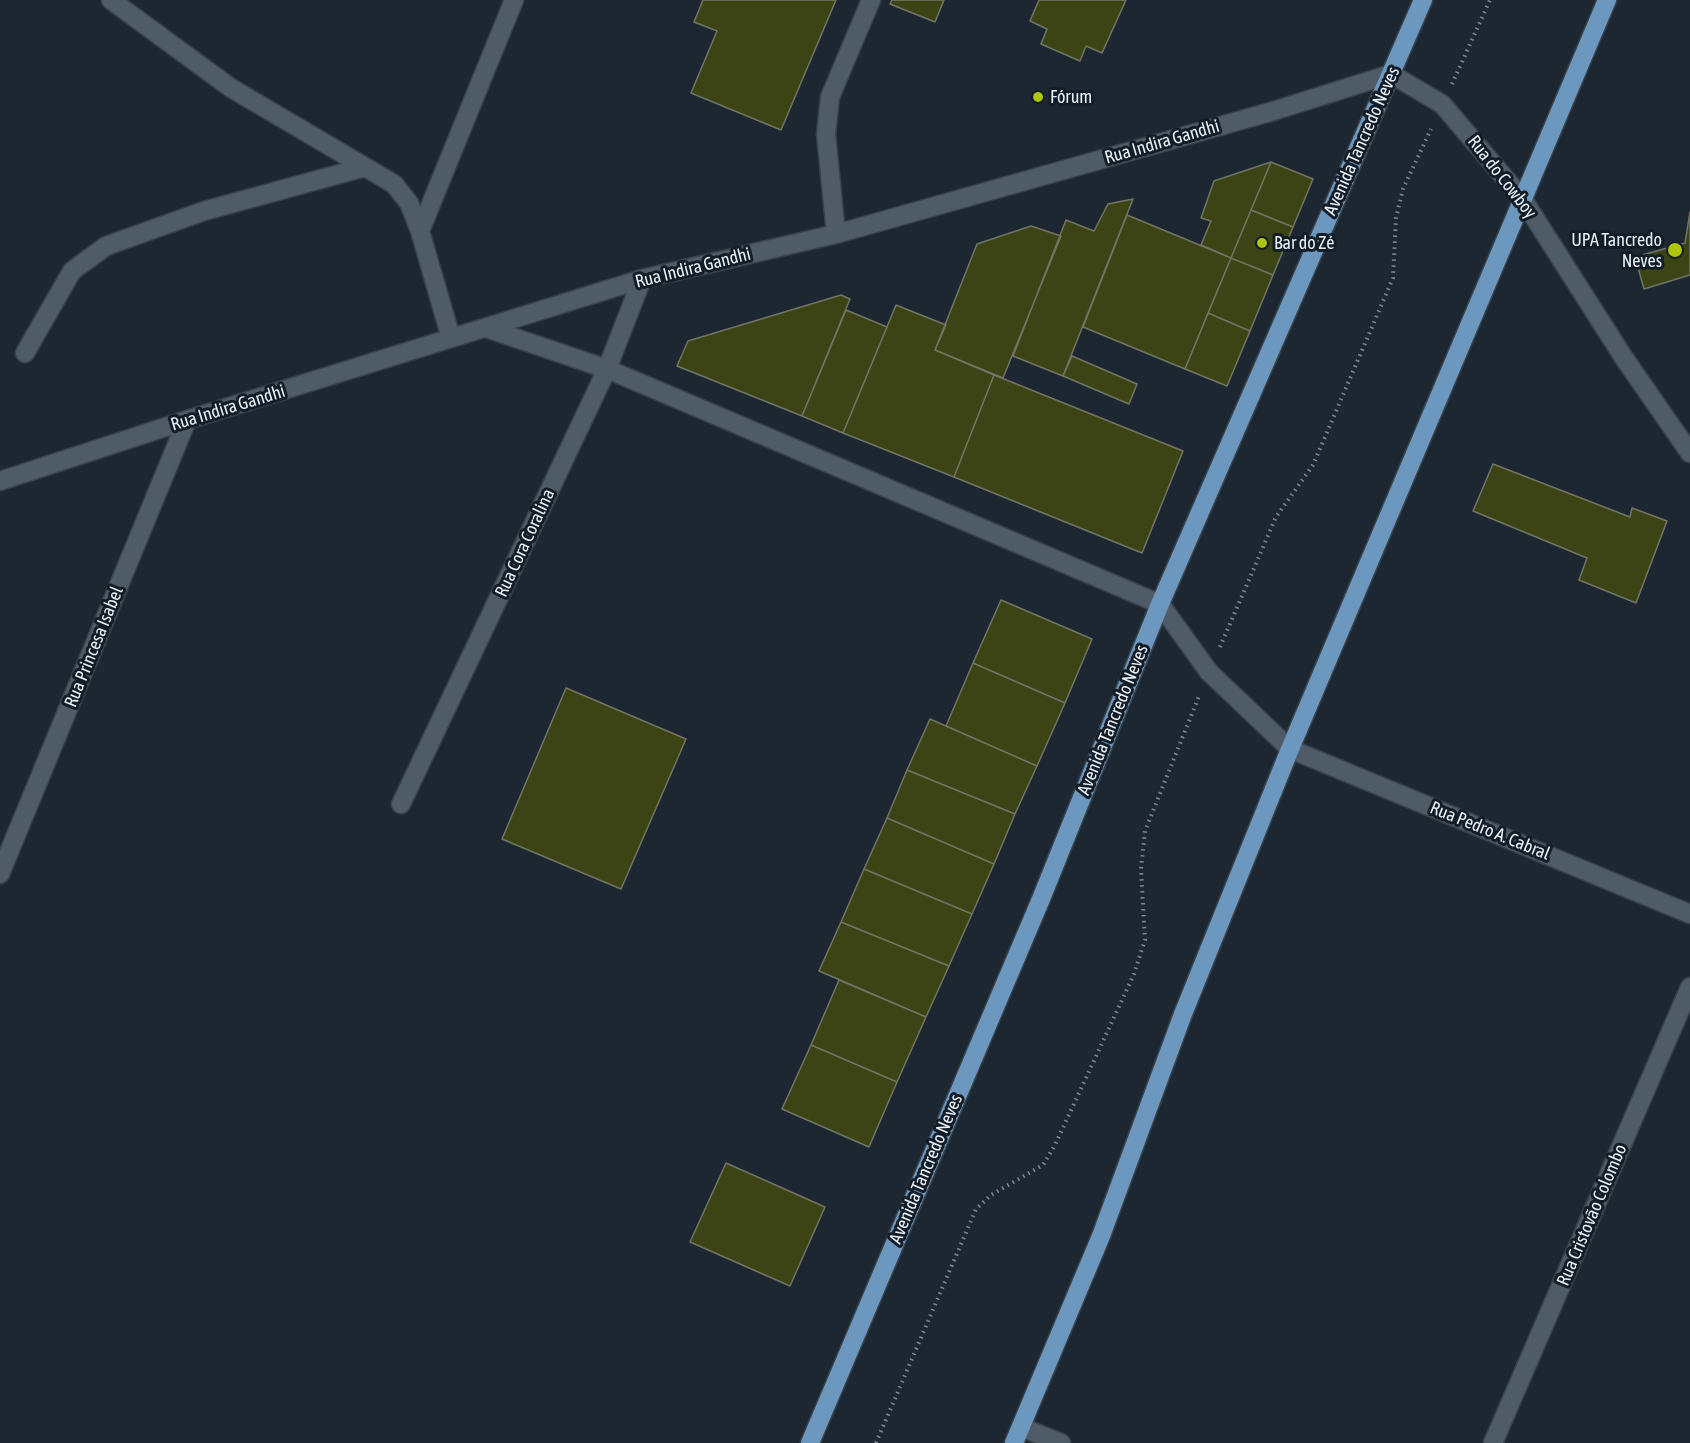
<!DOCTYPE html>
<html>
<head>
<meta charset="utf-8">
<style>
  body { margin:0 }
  canvas { display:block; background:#1c2731 }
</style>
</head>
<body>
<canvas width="1690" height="1443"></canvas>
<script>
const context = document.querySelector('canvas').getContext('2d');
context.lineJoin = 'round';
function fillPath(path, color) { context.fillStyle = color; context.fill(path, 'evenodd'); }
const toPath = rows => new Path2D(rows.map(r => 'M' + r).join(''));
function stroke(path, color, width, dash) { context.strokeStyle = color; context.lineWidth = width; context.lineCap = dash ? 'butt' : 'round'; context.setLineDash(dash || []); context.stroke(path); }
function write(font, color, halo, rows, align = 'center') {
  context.font = font + ' "Asap Condensed",sans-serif'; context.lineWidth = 6; context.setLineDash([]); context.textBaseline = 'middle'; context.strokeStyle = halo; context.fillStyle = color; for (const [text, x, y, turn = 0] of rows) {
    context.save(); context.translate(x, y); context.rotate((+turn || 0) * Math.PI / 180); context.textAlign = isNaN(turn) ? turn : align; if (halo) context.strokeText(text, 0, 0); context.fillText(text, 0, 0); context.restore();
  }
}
const building = toPath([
  [703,0,836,0,781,130,691,93,717,31,694,22,703,0],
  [892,0,944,0,935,22,890,4,892,0],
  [1039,0,1126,0,1102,53,1086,46,1080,61,1041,44,1047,29,1030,21,1039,0],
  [1271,162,1313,179,1293,227,1251,210,1271,162],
  [1271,162,1231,258,1201,245,1211,221,1201,218,1214,181,1271,162],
  [1133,199,1063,376,1013,356,1066,220,1094,231,1108,204,1133,199],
  [1251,210,1293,227,1273,275,1231,258,1251,210],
  [1690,212,1690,275,1644,289,1635,257,1685,243,1690,212],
  [1127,215,1231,258,1185,369,1083,327,1127,215],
  [1031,226,1061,236,1003,378,935,350,977,244,1031,226],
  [1231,258,1273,275,1250,331,1208,313,1231,258],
  [841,295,850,299,802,416,677,366,688,341,841,295],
  [896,305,946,325,935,350,994,375,954,477,843,433,896,305],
  [846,310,887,327,843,433,802,416,846,310],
  [1208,313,1250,331,1227,386,1185,369,1208,313],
  [1072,356,1137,384,1129,404,1063,376,1072,356],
  [994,375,1183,451,1142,553,954,477,994,375],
  [1493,464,1630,517,1632,508,1667,521,1636,603,1579,580,1587,558,1473,511,1493,464],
  [1001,600,1092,639,1065,703,973,663,1001,600],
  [973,663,1065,703,1037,766,946,726,973,663],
  [566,688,686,739,621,889,502,839,566,688],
  [930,719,1037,766,1015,814,907,770,930,719],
  [907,770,1015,814,994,864,887,818,907,770],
  [887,818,994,864,972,914,864,869,887,818],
  [864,869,972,914,949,966,841,922,864,869],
  [841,922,949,966,926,1017,819,971,841,922],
  [839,980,926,1017,897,1082,811,1045,839,980],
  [811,1045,897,1082,869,1147,782,1109,811,1045],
  [726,1163,825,1207,790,1286,690,1242,726,1163]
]);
const path = toPath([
  [1452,84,1490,0],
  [1220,647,1276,517,1313,465,1393,278,1396,218,1403,189,1431,129],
  [876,1443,976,1209,991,1195,1043,1165,1055,1145,1134,974,1145,940,1141,869,1145,831,1199,696]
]);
const minor = toPath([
  [111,0,231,88,394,184,409,203,420,231,451,338],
  [420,231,514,0],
  [836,234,826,134,830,97,871,0],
  [486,328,607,369,1160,604,1209,672,1290,749,1690,914],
  [25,353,72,271,106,246,204,211,365,167],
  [0,481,187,420,642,279,836,234,1270,112,1391,74,1442,104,1522,198,1624,358,1690,453],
  [401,804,607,369,642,279],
  [0,874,187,420],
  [1021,1427,1061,1443],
  [1493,1443,1690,987]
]);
const major = toPath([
  [810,1443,1041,899,1160,604,1423,0],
  [1014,1443,1101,1236,1183,1014,1290,749,1607,0]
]);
const markers = [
  [1038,97,6,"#aec509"],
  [1262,243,6,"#aec509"],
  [1675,250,8,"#aec509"]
];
const poiNames = [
  ["Fórum",1050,97],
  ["UPA Tancredo",1662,240,"right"],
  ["Neves",1662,261,"right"],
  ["Bar do Zé",1274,243]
];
const streetNames = [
  ["Avenida Tancredo Neves",1362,141,-66],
  ["Rua Indira Gandhi",1162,142,-16],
  ["Rua do Cowboy",1502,177,52],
  ["Rua Indira Gandhi",693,268,-14],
  ["Rua Indira Gandhi",228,408,-17],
  ["Rua Cora Coralina",525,543,-65],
  ["Rua Princesa Isabel",94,647,-68],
  ["Avenida Tancredo Neves",1113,720,-68],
  ["Rua Pedro A. Cabral",1490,831,22],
  ["Avenida Tancredo Neves",926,1169,-67],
  ["Rua Cristovão Colombo",1592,1215,-67]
];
fillPath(building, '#3c4415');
stroke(building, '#727565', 1.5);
stroke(minor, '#38414a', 21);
stroke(major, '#38414a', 21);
stroke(path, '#808992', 4, [1.5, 4.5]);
stroke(minor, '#4f5c68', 18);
stroke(major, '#6c97be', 18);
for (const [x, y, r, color] of markers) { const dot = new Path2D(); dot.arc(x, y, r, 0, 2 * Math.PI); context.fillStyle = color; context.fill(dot); stroke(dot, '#121d27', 2); }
write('18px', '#e7eef6', '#121d27', poiNames, 'left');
write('18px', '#e7eef6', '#121d27', streetNames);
</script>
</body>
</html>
